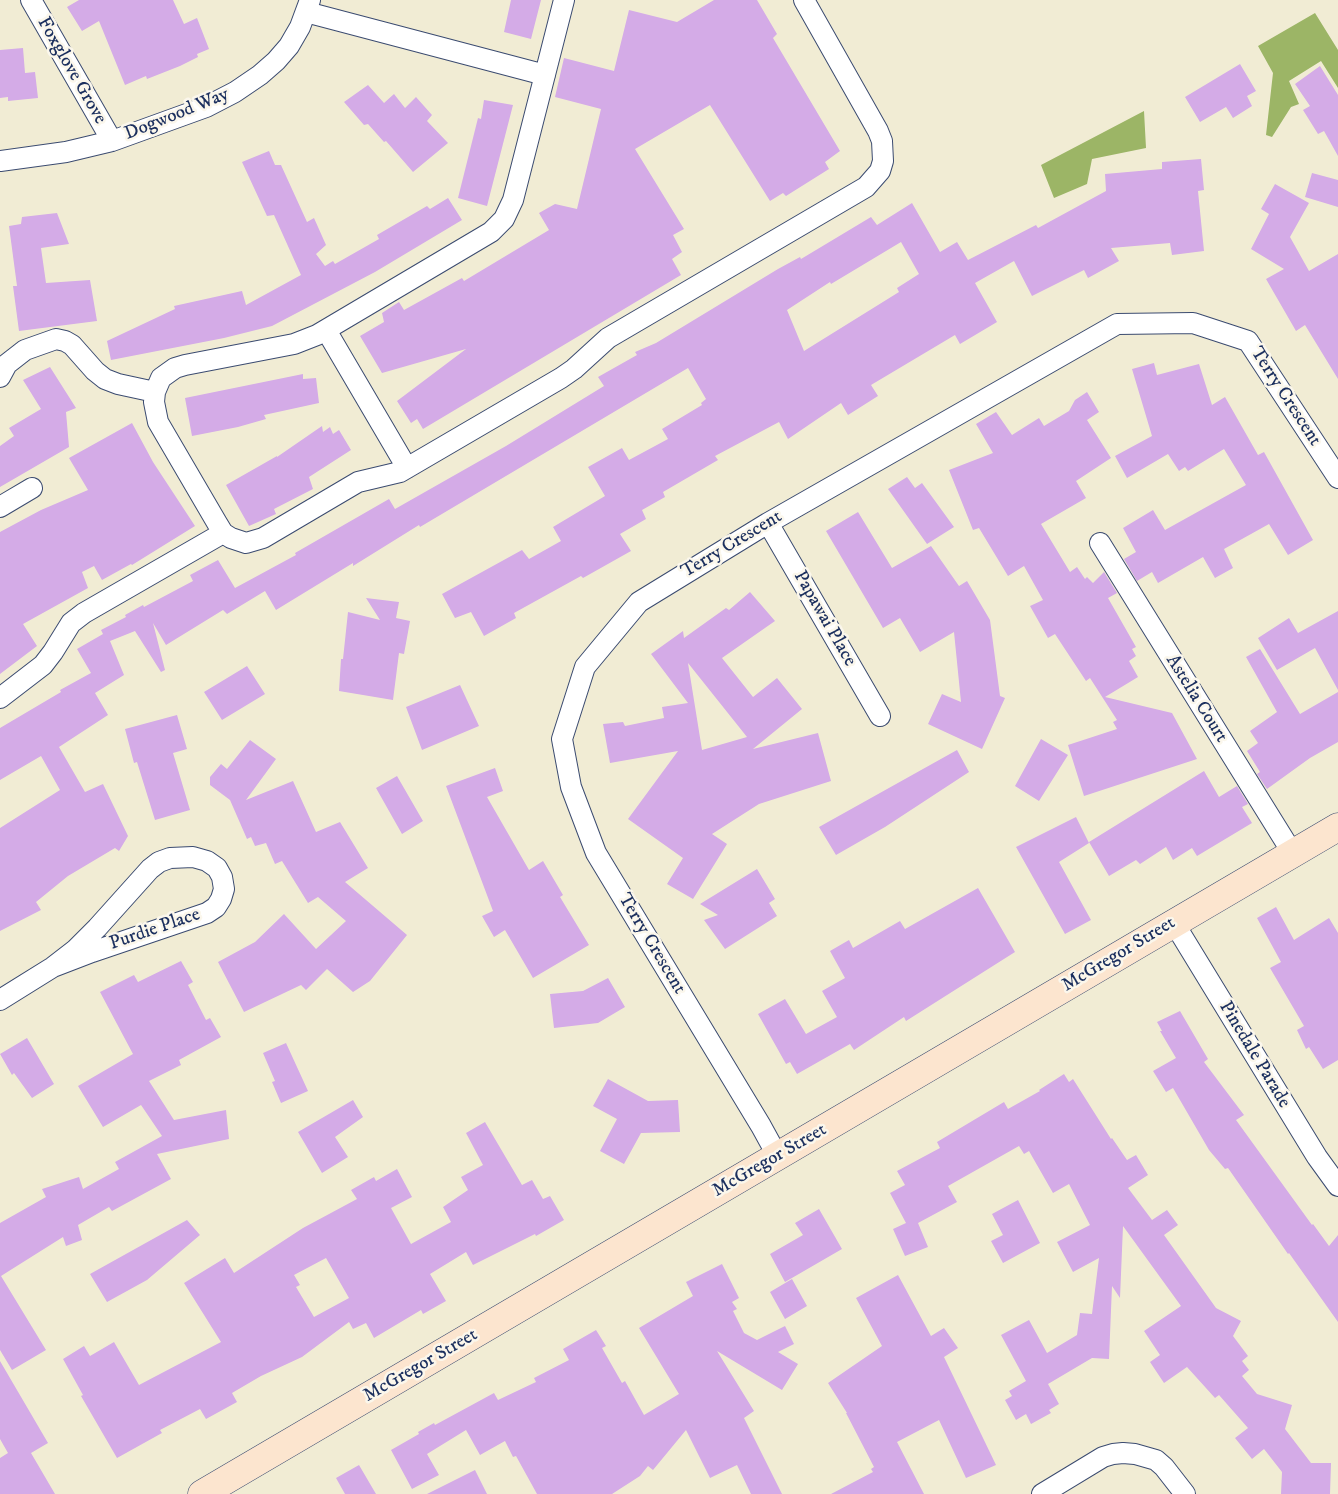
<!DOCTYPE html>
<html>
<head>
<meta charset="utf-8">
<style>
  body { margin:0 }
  canvas { display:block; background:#f1ecd4 }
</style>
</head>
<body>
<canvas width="1338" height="1494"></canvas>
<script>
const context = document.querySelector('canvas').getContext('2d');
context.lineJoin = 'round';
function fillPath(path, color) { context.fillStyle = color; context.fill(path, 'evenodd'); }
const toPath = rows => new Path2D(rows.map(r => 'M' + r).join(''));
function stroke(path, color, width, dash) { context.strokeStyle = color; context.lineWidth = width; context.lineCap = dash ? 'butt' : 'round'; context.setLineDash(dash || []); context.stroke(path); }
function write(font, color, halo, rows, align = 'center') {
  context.font = font + ' "IM FELL DW Pica",serif'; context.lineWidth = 5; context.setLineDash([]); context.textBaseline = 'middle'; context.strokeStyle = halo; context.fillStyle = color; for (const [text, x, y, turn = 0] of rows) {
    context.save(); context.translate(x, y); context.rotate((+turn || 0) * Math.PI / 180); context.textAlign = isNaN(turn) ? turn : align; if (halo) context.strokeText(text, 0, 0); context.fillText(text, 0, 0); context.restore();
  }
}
const forest = toPath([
  [1315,13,1338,50,1338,88,1321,61,1289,81,1299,104,1291,107,1272,137,1266,135,1273,73,1258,46],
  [1144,111,1146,148,1092,159,1087,184,1054,198,1041,165]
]);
const building = toPath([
  [79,0,173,0,184,24,197,18,209,49,197,54,198,57,180,66,147,79,146,76,125,85,99,21,82,31,67,7],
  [511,0,541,0,531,39,504,32],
  [714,0,757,0,777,34,773,38,840,151,825,162,829,169,786,196,783,193,770,201,710,105,635,149,684,229,673,235,682,252,672,259,681,275,423,429,417,419,411,423,397,401,466,349,382,373,360,336,384,322,382,313,399,302,404,310,462,278,464,281,549,230,539,213,555,204,577,209,601,109,555,97,564,58,614,71,629,10,677,22],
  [23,48,25,73,35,72,38,98,8,101,8,97,0,98,0,50],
  [1240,64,1256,91,1247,96,1252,106,1233,118,1226,107,1200,122,1185,97],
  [1320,66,1338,95,1338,156,1324,131,1318,134,1303,110,1310,106,1295,84],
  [368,85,384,103,394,94,405,108,416,97,432,115,427,121,448,143,413,172,386,141,384,142,368,124,364,125,344,102],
  [484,100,513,105,487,206,458,198,478,118,481,119],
  [269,151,275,165,281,165,307,222,314,218,326,245,316,254,325,266,333,261,335,264,379,239,377,235,427,206,430,209,448,198,462,220,375,272,272,326,224,338,111,360,107,341,175,309,174,306,242,291,246,305,301,275,274,215,267,216,242,162],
  [1201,159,1204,190,1198,191,1204,251,1172,255,1170,243,1111,248,1119,261,1088,278,1084,270,1032,296,1014,261,975,283,997,322,960,344,955,335,871,385,878,396,848,415,841,403,788,439,779,422,715,456,718,460,663,492,665,497,642,510,646,519,620,534,631,551,583,578,581,576,514,613,516,618,484,636,471,612,455,618,442,594,522,550,529,559,561,541,553,527,605,496,588,467,622,448,629,460,668,439,662,429,702,405,701,403,706,399,688,368,420,527,419,525,353,566,353,563,276,610,265,591,227,614,223,610,166,645,153,623,165,670,161,672,135,631,110,641,124,675,95,693,108,715,59,747,85,792,103,784,128,836,119,851,115,848,68,876,36,902,41,910,0,931,0,828,60,790,41,756,0,780,0,728,61,692,60,690,91,673,77,649,103,634,101,630,126,617,125,615,143,605,144,607,193,581,190,575,218,560,235,588,296,555,295,553,389,499,395,509,506,446,604,386,598,377,637,355,635,352,656,343,778,269,800,257,801,259,871,217,877,225,912,203,940,252,957,242,968,260,1036,225,1038,228,1106,191,1105,174,1162,169,1162,162],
  [901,242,919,274,897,288,899,292,804,351,787,310,830,282,831,284],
  [1312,173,1338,180,1338,207,1305,197],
  [1275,184,1309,203,1290,237,1309,271,1338,254,1338,379,1305,325,1296,331,1266,279,1284,269,1251,249,1269,214,1261,209],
  [57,213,69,244,41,248,46,283,90,280,97,321,19,331,13,286,17,286,9,226,21,224,22,217],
  [1154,363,1157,375,1199,364,1212,405,1225,397,1258,455,1264,452,1313,540,1288,555,1269,524,1224,549,1233,568,1215,578,1203,557,1158,583,1152,572,1137,581,1124,559,1136,552,1123,528,1153,510,1165,530,1246,485,1224,449,1188,471,1185,467,1179,471,1168,454,1127,478,1115,456,1152,436,1132,369],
  [50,367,76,408,66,412,69,447,0,487,0,446,14,436,9,428,41,409,23,380],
  [303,374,303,379,316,378,319,403,264,415,266,419,238,427,192,436,185,398],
  [1087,392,1099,412,1087,420,1111,458,1076,481,1086,498,1041,524,1070,572,1077,567,1085,579,1087,577,1093,583,1104,572,1117,593,1108,598,1136,647,1132,649,1136,656,1129,661,1138,677,1105,697,1172,713,1197,759,1084,796,1068,745,1117,729,1113,722,1117,720,1090,678,1086,681,1055,634,1048,638,1030,606,1043,600,1024,566,1008,576,979,528,973,530,949,470,993,453,976,424,996,412,1012,435,1039,418,1044,426,1069,411,1075,400],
  [132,423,153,462,195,526,132,565,131,564,102,580,94,566,82,572,88,588,23,624,37,646,0,674,0,532,41,510,88,490,69,458],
  [322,426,323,432,330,427,333,434,339,430,351,450,309,477,313,489,274,509,276,514,249,526,226,485,277,456,277,457],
  [907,477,915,488,922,483,954,527,927,544,888,489],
  [858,512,892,568,931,546,959,586,967,581,990,620,1000,696,1005,698,982,749,928,724,942,694,961,702,954,632,920,652,900,618,883,628,826,531],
  [750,592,775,621,722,658,753,697,777,678,802,709,753,749,818,733,831,781,759,804,712,834,727,844,693,899,667,884,683,858,628,819,678,751,610,763,603,724,623,722,625,726,664,718,662,707,688,703,651,654,683,631,684,638,726,608,729,610],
  [688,663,747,737,702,750],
  [366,598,399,602,396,618,410,621,404,654,399,653,393,700,339,691,341,659,343,659,348,612,380,620],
  [1338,611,1338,690,1315,648,1277,670,1258,638,1289,618,1298,633],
  [1260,649,1300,714,1338,692,1338,742,1310,758,1267,789,1257,774,1260,772,1247,751,1258,743,1250,731,1277,712,1246,657],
  [247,666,265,694,222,720,204,692],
  [460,685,479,726,422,750,406,707],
  [177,715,187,749,173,753,190,810,155,820,137,762,134,763,125,729],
  [1041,739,1068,755,1039,801,1015,786],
  [250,740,276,759,246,800,293,781,316,832,340,822,368,868,345,882,407,935,370,981,353,992,327,969,306,990,301,985,244,1012,218,962,255,942,284,914,316,949,346,921,318,897,308,903,282,861,275,864,266,843,255,846,251,837,247,839,230,800,210,785,210,777,221,764,227,769],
  [957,750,969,772,885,827,836,855,819,827],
  [495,768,503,791,487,797,529,870,543,861,563,895,560,897,589,945,533,978,505,930,494,937,482,916,493,911,446,786],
  [1204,771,1219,797,1237,786,1248,804,1242,807,1252,823,1197,856,1192,848,1173,860,1166,847,1140,864,1136,860,1109,876,1089,842],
  [397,776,423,821,402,834,376,788],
  [1076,817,1089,843,1059,862,1091,920,1065,934,1016,847],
  [757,869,775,899,769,903,777,916,725,949,704,920,718,915,700,904],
  [978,888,1015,952,906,1021,904,1017,854,1050,850,1044,797,1074,790,1062,786,1064,758,1014,785,999,806,1034,837,1017,822,991,845,978,830,951,849,940,853,948,900,921,905,929],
  [1276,907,1294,940,1329,918,1338,933,1338,1060,1323,1069,1309,1047,1306,1049,1297,1030,1304,1026,1270,968,1281,962,1257,918],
  [181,961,193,982,188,985,206,1020,210,1018,221,1037,179,1060,181,1065,149,1081,174,1120,226,1110,229,1139,157,1154,171,1179,112,1211,109,1207,78,1225,82,1240,66,1246,63,1237,1,1276,46,1350,12,1370,0,1350,0,1223,46,1197,42,1189,79,1177,83,1189,119,1169,115,1162,162,1136,141,1105,103,1127,78,1086,133,1054,100,992,134,975,138,982],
  [608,978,625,1007,598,1023,554,1028,550,994,583,991],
  [1180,1011,1208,1059,1204,1062,1244,1115,1236,1120,1312,1225,1313,1224,1329,1246,1338,1235,1338,1322,1289,1253,1288,1254,1228,1168,1225,1169,1209,1150,1173,1088,1166,1092,1153,1071,1176,1058,1160,1031,1162,1031,1157,1022],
  [27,1038,54,1084,32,1098,14,1073,12,1075,0,1054],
  [286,1043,308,1091,281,1103,272,1082,275,1081,263,1053],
  [1064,1074,1069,1082,1073,1079,1111,1139,1112,1138,1127,1160,1136,1155,1148,1175,1128,1188,1152,1220,1167,1210,1178,1225,1164,1235,1216,1308,1241,1321,1233,1336,1248,1356,1242,1361,1249,1370,1242,1376,1257,1394,1292,1405,1285,1429,1311,1463,1331,1463,1330,1494,1281,1494,1282,1472,1264,1449,1252,1459,1235,1438,1248,1428,1219,1395,1215,1398,1187,1367,1164,1383,1150,1362,1160,1355,1144,1331,1181,1306,1123,1226,1120,1298,1112,1286,1109,1359,1092,1358,1048,1384,1059,1404,1049,1410,1051,1413,1031,1424,1026,1414,1016,1420,1005,1400,1012,1396,1009,1391,1026,1381,1001,1335,1029,1320,1047,1353,1077,1335,1080,1313,1092,1314,1099,1258,1073,1272,1057,1242,1090,1225,1069,1184,1053,1193,1029,1151,1024,1154,1019,1146,948,1186,957,1202,918,1223,928,1247,905,1256,893,1229,906,1223,890,1193,905,1185,897,1171,940,1148,937,1142,1004,1102,1008,1109,1040,1091,1039,1090],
  [608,1079,648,1101,678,1100,680,1132,641,1133,624,1164,600,1151,617,1119,593,1106],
  [353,1100,363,1117,335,1137,348,1157,322,1173,298,1132],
  [485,1122,522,1185,532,1180,543,1199,550,1196,564,1220,536,1236,535,1234,473,1265,466,1252,430,1274,446,1301,423,1314,421,1310,374,1338,366,1323,353,1329,349,1322,302,1357,261,1376,232,1393,237,1402,206,1419,200,1409,160,1430,162,1433,117,1458,81,1396,83,1395,63,1359,84,1346,90,1356,114,1342,139,1385,221,1342,184,1283,225,1258,234,1273,303,1228,357,1199,351,1190,374,1177,376,1181,397,1169,412,1197,391,1208,411,1244,451,1222,443,1207,468,1190,461,1177,483,1165,466,1133],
  [326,1258,349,1298,314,1317,296,1287,300,1285,294,1275],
  [1018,1200,1040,1243,1003,1263,991,1241,1003,1235,992,1214],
  [819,1209,842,1249,785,1282,770,1254,803,1235,795,1223],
  [187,1220,200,1235,147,1280,107,1302,90,1274],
  [722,1264,739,1298,732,1302,737,1309,733,1311,744,1333,757,1340,785,1326,794,1344,778,1352,798,1364,782,1390,717,1351,754,1411,744,1418,782,1494,751,1494,737,1465,710,1478,686,1430,653,1470,648,1466,640,1476,612,1494,537,1494,516,1456,513,1457,505,1441,480,1455,466,1430,427,1454,439,1475,412,1489,391,1450,419,1434,418,1432,434,1423,435,1425,494,1393,498,1400,536,1382,534,1378,569,1360,563,1349,596,1330,606,1346,602,1348,622,1383,625,1381,644,1415,679,1394,639,1328,693,1296,686,1282],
  [898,1275,931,1336,944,1328,958,1348,944,1357,996,1465,966,1478,939,1420,897,1442,924,1494,831,1494,873,1472,871,1469,874,1467,846,1413,847,1413,828,1383,882,1346,856,1298],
  [792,1279,807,1306,785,1319,770,1292],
  [0,1361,48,1443,31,1453,55,1494,0,1494,0,1458,8,1453,0,1439],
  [359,1465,376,1494,345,1494,336,1478],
  [475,1470,487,1494,427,1494]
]);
const street = toPath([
  [31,0,112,141],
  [564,0,513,200,504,219,491,232,317,335,294,344,185,365,175,368,161,378,155,392,154,402,158,422,217,523,223,533,231,538,246,543,263,538,358,482,400,472,561,378,574,369,608,338,866,187,880,171,883,161,882,141,878,131,804,0],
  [306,12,545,75],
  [0,161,66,152,112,141,206,107,235,92,260,75,276,61,289,46,300,27,310,0],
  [326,330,407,468],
  [0,377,7,364,25,350,56,339,65,341,72,345,95,371,105,379,118,384,155,392],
  [0,507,32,488],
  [768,523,880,716],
  [1100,543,1293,854],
  [0,698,43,665,53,652,71,623,84,613,223,533],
  [1174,923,1317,1157,1338,1186],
  [0,1000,53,967,75,950,97,928,150,869,159,862,170,858,193,857,207,861,217,868,222,877,224,889,221,899,216,907,207,913,92,952,53,967],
  [778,1157,761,1126,596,853,571,787,562,739,585,667,639,602,768,523,1117,324,1193,323,1248,341,1338,478],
  [1042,1494,1103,1457,1113,1454,1123,1453,1135,1454,1156,1460,1164,1467,1185,1494]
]);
const secondary = toPath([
  [202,1494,1338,827]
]);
const streetNames = [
  ["Foxglove Grove",71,71,60],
  ["Dogwood Way",177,115,-22],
  ["Terry Crescent",1285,397,57],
  ["Terry Crescent",732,545,-31],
  ["Papawai Place",824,619,60],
  ["Astelia Court",1196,699,58],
  ["Purdie Place",155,930,-19],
  ["Terry Crescent",651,944,59],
  ["McGregor Street",1119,955,-31],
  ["Pinedale Parade",1254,1055,59],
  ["McGregor Street",770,1161,-30],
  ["McGregor Street",421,1366,-30]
];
fillPath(forest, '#9cb566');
fillPath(building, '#d4abe7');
stroke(street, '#3b4b70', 22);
stroke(secondary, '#3b4b70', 29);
stroke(street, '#fff', 20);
stroke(secondary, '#fce5cf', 28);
write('19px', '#1b2f5e', '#fbf7ec', streetNames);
</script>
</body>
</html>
